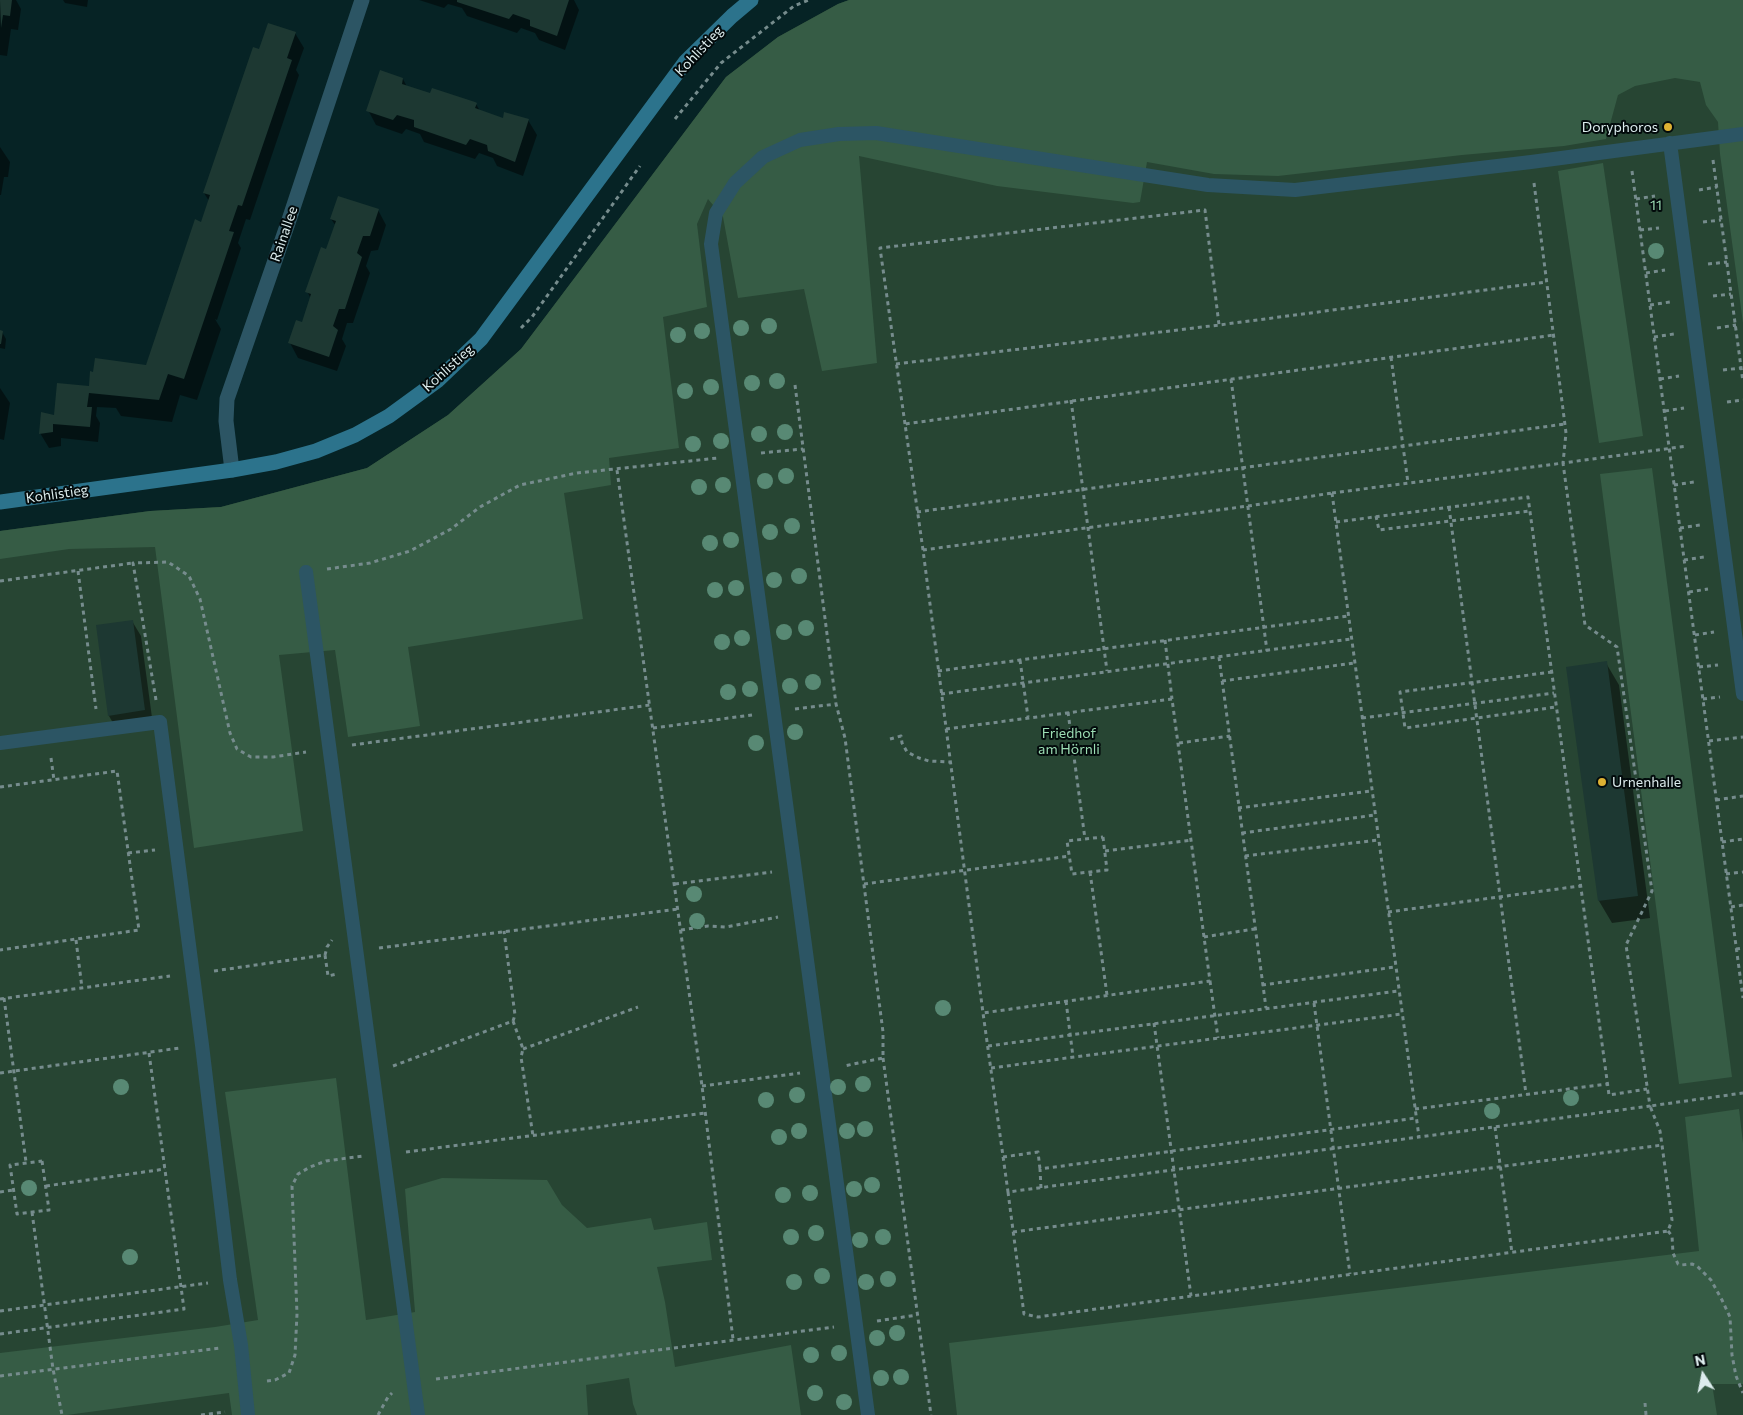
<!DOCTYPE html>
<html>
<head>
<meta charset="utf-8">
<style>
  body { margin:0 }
  #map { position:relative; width:1743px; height:1415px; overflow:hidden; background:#062325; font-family:Commissioner,sans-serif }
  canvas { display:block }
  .north { position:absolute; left:1678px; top:1350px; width:50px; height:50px; -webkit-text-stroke:4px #020a0b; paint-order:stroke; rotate:349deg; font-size:14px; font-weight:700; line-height:20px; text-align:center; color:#dceced }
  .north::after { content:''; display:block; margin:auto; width:18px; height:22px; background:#dceced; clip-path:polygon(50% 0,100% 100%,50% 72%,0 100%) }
</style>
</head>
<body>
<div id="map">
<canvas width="1743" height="1415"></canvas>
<div class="north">N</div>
</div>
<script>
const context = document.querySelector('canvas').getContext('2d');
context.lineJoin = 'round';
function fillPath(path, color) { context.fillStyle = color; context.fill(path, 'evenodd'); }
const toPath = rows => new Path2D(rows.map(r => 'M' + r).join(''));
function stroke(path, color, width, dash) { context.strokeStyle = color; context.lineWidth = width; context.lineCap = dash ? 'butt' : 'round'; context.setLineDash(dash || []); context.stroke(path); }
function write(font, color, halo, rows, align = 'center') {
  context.font = font + ' Commissioner,sans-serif'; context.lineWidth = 4; context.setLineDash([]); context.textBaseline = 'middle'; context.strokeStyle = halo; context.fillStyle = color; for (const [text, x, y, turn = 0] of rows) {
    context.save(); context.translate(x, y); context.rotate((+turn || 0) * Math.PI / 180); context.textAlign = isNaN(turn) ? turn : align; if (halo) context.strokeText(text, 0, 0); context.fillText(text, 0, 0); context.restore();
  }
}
const green = toPath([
  [849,0,1743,0,1743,1415,0,1415,0,531,150,511,221,507,367,468,448,415,521,349,726,77,778,37,838,4]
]);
const forest = toPath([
  [849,0,1743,0,1743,323,1720,154,1718,122,1706,105,1700,82,1675,78,1635,86,1618,95,1606,139,1564,146,1462,155,1278,176,1214,174,1147,162,1140,202,1133,203,997,186,859,156,877,363,822,371,804,289,738,298,723,217,708,199,697,224,707,307,663,317,679,448,609,458,611,485,564,493,583,619,408,647,420,726,348,737,335,650,279,655,303,831,194,848,155,547,69,549,0,559,0,531,150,511,221,507,367,468,448,415,521,349,726,77,778,37,838,4],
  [1603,163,1643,436,1599,443,1558,171],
  [1652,468,1732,1077,1679,1084,1600,474],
  [336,1078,366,1320,415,1312,405,1189,442,1178,547,1180,562,1205,587,1228,651,1218,654,1230,707,1222,712,1260,657,1267,665,1302,675,1367,791,1345,801,1415,637,1415,633,1404,629,1378,586,1385,588,1415,232,1415,229,1393,67,1415,0,1415,0,1353,215,1327,258,1320,225,1092],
  [1739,1109,1743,1143,1743,1384,1712,1384,1717,1415,957,1415,949,1343,1699,1251,1685,1117]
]);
const shadow = toPath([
  [0,0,16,0,21,9,18,30,11,29,7,56,0,55],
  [63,0,88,0,87,7,65,3],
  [419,0,574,0,579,10,565,50,539,40,535,33,521,28,517,33,467,16,462,8,448,4,444,8],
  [295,33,304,48,296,70,299,75,250,220,246,219,238,243,241,248,217,320,215,319,221,329,197,400,180,395,172,422,121,416,116,408,97,407,96,416,100,423,98,442,61,438,61,446,49,448,40,433,56,416,90,388,146,366,202,223,209,201,204,193,260,50],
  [403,79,407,87,430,95,476,104,480,111,504,119,528,120,537,135,523,176,497,166,493,158,479,153,475,159,424,142,420,134,406,129,402,134,376,125,368,110],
  [0,147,10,162,8,177,4,177,1,195,0,195],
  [378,210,386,225,378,250,371,251,366,266,370,273,353,323,347,323,342,339,346,346,337,371,298,358,290,343,303,323,311,299,307,291,327,250,336,226,331,219],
  [0,331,2,332,6,339,5,349,0,348],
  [0,388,10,403,4,440,0,439],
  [132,621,141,636,153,725,117,730,109,716],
  [1606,663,1619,685,1650,918,1612,923,1599,901,1568,668]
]);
const building = toPath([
  [0,0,12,0,10,16,3,15,1,28],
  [457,0,569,0,557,36,530,26,530,20,513,14,509,19,457,2],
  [268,23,296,32,287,58,292,60,242,206,238,205,229,231,234,232,184,379,168,374,159,400,89,393,87,407,92,407,90,427,53,424,53,432,39,434,41,412,54,415,57,383,89,386,90,371,93,372,95,358,146,365,195,219,201,222,210,195,203,193,253,47,259,49],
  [380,70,403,78,402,84,430,93,432,88,475,102,477,103,475,108,503,118,504,112,529,119,515,162,488,151,487,145,470,139,466,145,414,127,414,120,397,115,393,120,366,111],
  [338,196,379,209,370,236,363,236,357,253,362,257,345,309,339,309,333,326,338,330,329,357,288,343,296,320,302,322,311,294,305,292,321,247,326,249,336,221,330,219],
  [0,330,3,331,1,344,0,344],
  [133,620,145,710,108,716,96,625],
  [1607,661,1638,896,1598,901,1566,667]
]);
const path = toPath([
  [675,119,721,63,794,6,809,0],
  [1713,160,1743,382],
  [1632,171,1743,998],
  [1534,183,1566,433,1563,463,1687,446],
  [1699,190,1717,187],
  [1636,199,1655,196],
  [1703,222,1721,220],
  [1640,230,1659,228],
  [1708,264,1727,262],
  [1646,273,1665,270],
  [1713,296,1731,294],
  [1650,305,1670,302],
  [521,328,532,317,640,166],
  [1717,328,1736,325],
  [1654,337,1674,334],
  [1391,357,1408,483],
  [896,364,1219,325,1546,282],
  [1723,370,1741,368],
  [1231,379,1267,651],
  [1660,379,1679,376],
  [795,385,836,704],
  [1071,400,1107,671],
  [1727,402,1743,400],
  [1665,411,1684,408],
  [905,424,880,248,1205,210,1219,325],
  [761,453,803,449],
  [617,470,702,1086,733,1339],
  [1674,485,1694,482],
  [1332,493,1419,1137,1008,1192,983,1013,923,550,1248,506,1332,493],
  [1332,493,1563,463,1585,625,1617,647,1652,891,1626,945,1650,1106,1419,1137],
  [1449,507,1526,1094],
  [917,512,1565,424],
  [1376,516,1379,530,1530,511],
  [1336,522,1528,497,1609,1095,1647,1089],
  [1680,528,1700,525],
  [923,550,905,424,1554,335],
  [1684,560,1704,557],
  [327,569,370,563,410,551,451,529,480,507,520,485,577,473,718,458],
  [78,571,96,709],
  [0,581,133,563],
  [1689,592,1708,589],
  [1695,635,1714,632],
  [1165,640,1172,699],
  [1219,657,1266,1008],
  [1020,660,1028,717],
  [1699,667,1718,665],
  [938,671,1348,616],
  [1552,672,1400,692,1405,728,1556,707],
  [1222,681,1354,663],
  [941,694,1351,639],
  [1703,699,1720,697],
  [156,700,133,563,168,562,189,576,200,599,230,733,237,749,251,757,273,757,306,752],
  [795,709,836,704,845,738,883,1032,883,1058,844,1066],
  [1068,712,1085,839],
  [1362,718,1554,693],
  [653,728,752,715],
  [946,729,1172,699,1204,937,1210,981,983,1013],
  [890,739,901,736,902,743,907,752,919,758,929,761,950,762],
  [1709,741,1743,737],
  [1179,743,1230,736],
  [352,745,650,705],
  [51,758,54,780],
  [0,787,117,771,139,930,0,950],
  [1716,800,1743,796],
  [1238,808,1371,791],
  [1242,833,1375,815],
  [1103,837,1107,870,1072,874,1067,841,1103,837],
  [1722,842,1743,839],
  [1105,851,1192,840],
  [128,853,155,850],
  [1245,856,1378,840],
  [1090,872,1107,995],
  [1726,874,1743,872],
  [675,884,772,872],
  [864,884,1070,856],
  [1731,907,1743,905],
  [1388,912,1580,886],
  [681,930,708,926,726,927,778,917],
  [1204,937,1254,929],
  [76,940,82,988],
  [379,948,678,909],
  [1736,949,1743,948],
  [325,955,328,976,337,974],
  [214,971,325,955,327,947,332,940],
  [1210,981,1218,1038],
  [1262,985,1395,967],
  [4,998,26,1162],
  [0,999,170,976],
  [1066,1001,1073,1057],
  [1314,1003,1350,1274],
  [513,1021,523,1049,521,1057,533,1136],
  [1154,1023,1191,1296],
  [988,1046,1398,991],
  [523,1049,638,1007],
  [883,1058,931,1415],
  [393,1066,513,1021,515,1015,504,931],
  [991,1068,1402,1014],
  [0,1073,180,1048],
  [702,1086,800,1073],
  [1415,1109,1607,1084],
  [1495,1127,1512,1253],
  [406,1152,705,1113],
  [1003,1157,1038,1152,1040,1169],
  [42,1161,49,1210,17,1214,10,1165,42,1161],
  [46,1186,165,1169],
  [1041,1188,1040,1169,1416,1118],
  [0,1192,13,1190],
  [1008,1192,1024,1314,1038,1317,1668,1231,1672,1220,1662,1145,1660,1131,1650,1106,1743,1093],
  [32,1212,53,1369,62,1415],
  [1668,1231,1672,1236,1673,1253,1678,1264,1681,1265,1692,1264,1697,1266,1711,1280,1722,1300,1730,1317,1732,1355,1736,1376,1743,1393],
  [1013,1232,1662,1145],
  [0,1311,208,1283],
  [877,1321,917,1315],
  [0,1334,184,1309,149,1053],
  [0,1376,220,1348],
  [436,1379,834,1327],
  [267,1381,275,1380,289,1373,295,1355,297,1314,292,1186,298,1174,310,1167,326,1161,363,1156],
  [1645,1403,1646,1415],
  [201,1415,225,1412],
  [378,1415,388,1397,392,1393]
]);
const lane = toPath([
  [1670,143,1743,694],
  [306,572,418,1415],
  [0,743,160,722,202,1045,230,1280,241,1345,248,1415],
  [868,1415,711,244,716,213,735,183,763,157,800,140,839,134,876,133,1208,185,1295,190,1531,162,1743,134]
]);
const street = toPath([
  [232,470,226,421,227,399,288,223,362,0]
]);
const secondary = toPath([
  [0,502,232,470,276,462,316,451,355,435,389,416,437,381,481,339,686,61,732,16,751,0]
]);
const trees = [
  [1656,251],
  [769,326],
  [741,328],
  [702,331],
  [678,335],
  [777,381],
  [752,383],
  [711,387],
  [685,391],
  [785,432],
  [759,434],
  [721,441],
  [693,444],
  [786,476],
  [765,481],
  [723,485],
  [699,487],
  [792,526],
  [770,532],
  [731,540],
  [710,543],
  [799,576],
  [774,580],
  [736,588],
  [715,590],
  [806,628],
  [784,632],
  [742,638],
  [722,642],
  [813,682],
  [790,686],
  [750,689],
  [728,692],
  [795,732],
  [756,743],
  [694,894],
  [697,921],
  [943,1008],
  [863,1084],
  [121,1087],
  [838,1087],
  [797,1095],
  [1571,1098],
  [766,1100],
  [1492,1111],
  [865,1129],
  [799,1131],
  [847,1131],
  [779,1137],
  [872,1185],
  [29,1188],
  [854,1189],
  [810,1193],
  [783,1195],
  [816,1233],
  [791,1237],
  [883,1237],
  [860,1240],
  [130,1257],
  [822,1276],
  [888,1279],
  [794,1282],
  [866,1282],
  [897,1333],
  [877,1338],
  [839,1353],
  [811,1355],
  [901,1377],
  [881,1378],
  [815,1393],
  [844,1402]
];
const markers = [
  [1668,127,5,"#ddb133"],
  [1602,782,5,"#ddb133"]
];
const streetNames = [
  ["Kohlistieg",699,51,-47],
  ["Rainallee",284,234,-71],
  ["Kohlistieg",448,368,-42],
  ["Kohlistieg",57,494,-8]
];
const poiNames = [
  ["Doryphoros",1658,127],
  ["Urnenhalle",1612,782,"left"]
];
const parkNames = [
  ["11",1656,205],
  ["Friedhof",1069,733],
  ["am Hörnli",1069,749]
];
fillPath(green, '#274533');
fillPath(forest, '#365c45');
fillPath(shadow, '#0007');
fillPath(building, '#1d3832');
stroke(path, '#768c8d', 3, [4, 4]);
stroke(lane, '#2c5564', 14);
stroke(street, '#2c5564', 15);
stroke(secondary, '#2c738c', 15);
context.fillStyle = '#588974';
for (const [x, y] of trees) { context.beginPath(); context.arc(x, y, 8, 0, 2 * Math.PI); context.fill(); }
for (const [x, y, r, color] of markers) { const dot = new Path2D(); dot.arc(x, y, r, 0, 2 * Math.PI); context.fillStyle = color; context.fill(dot); stroke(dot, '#020a0b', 2); }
write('14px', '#dceced', '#020a0b', streetNames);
write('14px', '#dceced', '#020a0b', poiNames, 'right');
write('14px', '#9cddb4', '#020a0b', parkNames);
</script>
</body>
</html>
